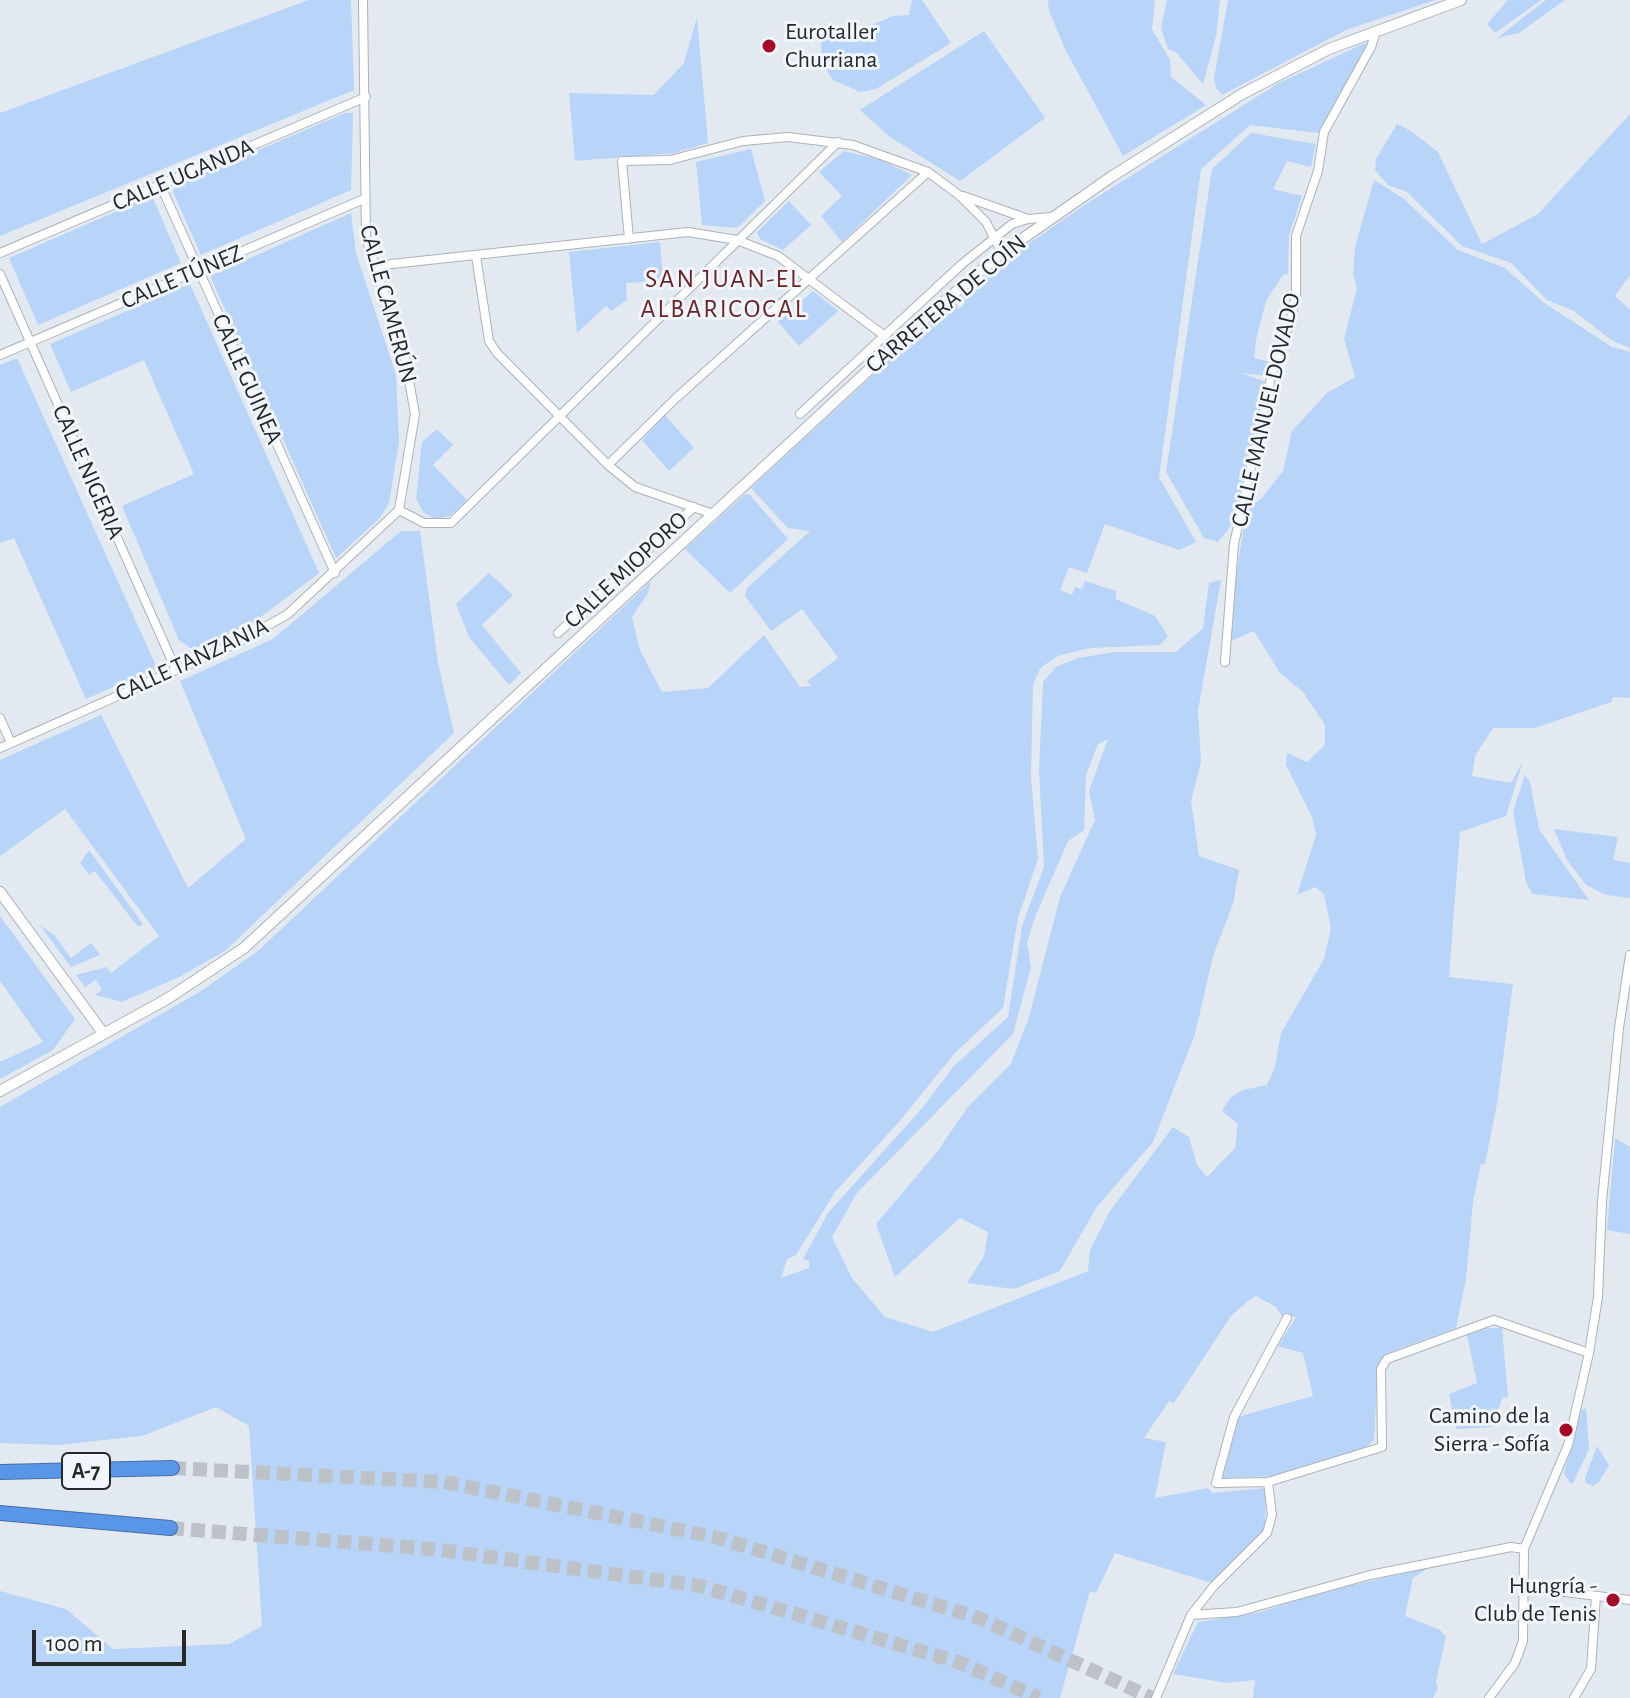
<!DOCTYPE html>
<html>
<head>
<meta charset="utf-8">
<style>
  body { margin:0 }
  #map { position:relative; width:1630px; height:1698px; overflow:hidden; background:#e3e9f0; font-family:"Alegreya Sans",sans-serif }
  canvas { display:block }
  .scale { position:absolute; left:32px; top:1630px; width:154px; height:36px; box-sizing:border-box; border:4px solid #26282a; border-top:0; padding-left:10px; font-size:24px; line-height:28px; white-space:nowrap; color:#26282a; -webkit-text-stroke:6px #f1f6fd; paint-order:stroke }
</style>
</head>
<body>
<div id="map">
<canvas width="1630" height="1698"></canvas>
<div class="scale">100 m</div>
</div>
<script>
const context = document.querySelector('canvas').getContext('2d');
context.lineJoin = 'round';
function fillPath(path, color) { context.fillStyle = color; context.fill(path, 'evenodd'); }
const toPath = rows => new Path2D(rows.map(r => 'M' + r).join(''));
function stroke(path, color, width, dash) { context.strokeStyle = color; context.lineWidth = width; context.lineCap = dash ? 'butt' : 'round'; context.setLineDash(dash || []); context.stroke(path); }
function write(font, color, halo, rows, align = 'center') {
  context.font = font + ' "Alegreya Sans",sans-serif'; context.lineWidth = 6; context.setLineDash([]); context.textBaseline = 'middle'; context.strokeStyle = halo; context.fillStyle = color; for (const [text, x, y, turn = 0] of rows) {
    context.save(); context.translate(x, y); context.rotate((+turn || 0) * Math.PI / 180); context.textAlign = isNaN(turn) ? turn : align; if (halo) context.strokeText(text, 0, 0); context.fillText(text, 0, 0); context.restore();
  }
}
const green = toPath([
  [309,0,351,0,354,90,0,236,0,113],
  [912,0,922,0,951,43,876,89,860,92,833,80,822,63,821,37,860,39,874,24,893,16,909,15],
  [1048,0,1155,0,1152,29,1170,60,1171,77,1206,105,1123,156,1065,49,1049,11],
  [1167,0,1220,0,1216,36,1203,84,1176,52,1168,49,1161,29],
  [1228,0,1435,0,1346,30,1222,95,1216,88,1214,78],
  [1508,0,1541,0,1495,33,1487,24],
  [1546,0,1565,0,1519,33,1497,38],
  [697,17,708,143,674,153,575,161,569,93,654,95,684,63],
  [984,31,1045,118,960,181,890,137,860,110],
  [1365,43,1368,45,1318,133,1250,125,1201,169,1159,477,1196,542,1179,550,1105,524,1087,573,1069,567,1060,590,1072,595,1075,587,1082,589,1085,581,1116,591,1116,599,1155,616,1168,636,1160,645,1090,648,1060,655,1041,667,1033,684,1031,777,1038,859,1018,918,1003,1008,954,1054,898,1123,835,1192,796,1255,787,1259,781,1278,809,1268,809,1261,803,1259,828,1213,923,1107,954,1066,1008,1017,1022,926,1044,867,1039,770,1043,682,1056,667,1078,658,1115,652,1176,652,1203,628,1209,583,1221,580,1198,711,1201,762,1191,801,1199,856,1239,870,1233,904,1213,956,1195,1034,1153,1142,1096,1208,1060,1271,1014,1289,967,1283,984,1256,988,1232,960,1218,895,1277,876,1224,937,1152,967,1108,1011,1064,1029,1017,1060,897,1095,820,1089,791,1108,739,1098,744,1086,775,1084,830,1068,841,1035,917,1027,943,1031,967,1013,1034,857,1193,832,1237,852,1278,885,1317,933,1332,1088,1271,1090,1250,1110,1211,1173,1127,1189,1137,1197,1165,1207,1177,1235,1148,1238,1124,1222,1111,1230,1098,1243,1090,1267,1085,1275,1067,1281,1033,1324,959,1331,928,1324,894,1315,887,1297,895,1316,835,1312,817,1286,765,1287,753,1307,762,1325,745,1325,725,1303,692,1280,673,1254,631,1231,641,1236,574,1247,508,1261,499,1283,471,1292,431,1327,393,1355,377,1344,339,1357,288,1353,275,1355,247,1374,180,1404,199,1458,250,1505,268,1543,302,1612,347,1630,352,1630,698,1613,697,1611,702,1535,728,1493,728,1475,756,1472,776,1511,783,1523,761,1506,816,1460,832,1449,977,1513,984,1497,1104,1485,1164,1481,1164,1473,1202,1466,1279,1456,1328,1388,1353,1378,1365,1374,1440,1366,1448,1275,1476,1222,1478,1237,1417,1313,1396,1303,1353,1278,1346,1296,1317,1287,1315,1283,1318,1276,1307,1256,1296,1248,1301,1231,1316,1174,1403,1169,1401,1144,1438,1166,1442,1155,1498,1208,1488,1212,1493,1266,1488,1265,1529,1212,1583,1115,1553,1096,1593,1090,1591,1060,1698,0,1698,0,1591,66,1609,113,1649,229,1644,262,1626,249,1426,216,1407,142,1436,58,1445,0,1443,0,1107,201,991,258,951,651,581,648,593,632,617,640,650,662,692,708,688,764,635,800,687,811,686,807,681,838,658,802,609,771,631,745,596,747,588,810,531,788,528,751,488,954,300,959,309,965,303,961,295,1005,260,1086,204,1279,83],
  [345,113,353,113,351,190,201,255,173,192,175,186],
  [1630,114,1630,275,1615,296,1630,310,1630,348,1611,340,1574,311,1547,300,1511,263,1462,246,1407,192,1388,185,1375,170,1376,159,1397,124,1411,131,1438,152,1482,244,1538,214],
  [1251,133,1316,144,1311,167,1287,161,1273,189,1302,196,1289,235,1288,274,1283,275,1266,301,1256,340,1254,358,1271,362,1266,376,1240,373,1264,381,1233,523,1218,542,1204,538,1166,472,1212,169],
  [751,149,765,201,737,228,702,225,696,162],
  [844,151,881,160,912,175,842,242,821,216,842,196,819,172],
  [152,196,181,263,38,325,9,258],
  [789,201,811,225,783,250,760,239,757,232],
  [351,213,356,253,396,375,399,442,389,503,380,518,336,558,210,276],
  [660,242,663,281,626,283,627,300,611,311,606,306,577,333,569,252],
  [190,284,319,573,254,622,193,650,179,640,122,506,194,474,144,360,71,392,50,344],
  [813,291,838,311,799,346,778,322],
  [17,358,157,668,86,699,14,538,0,543,0,365],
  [665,415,694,448,669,471,642,440],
  [437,429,453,445,433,465,467,500,450,516,435,519,424,513,416,499,422,442],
  [745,494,750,495,788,539,730,593,685,549],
  [401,531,420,531,438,663,454,733,225,951,179,977,122,1002,95,995,102,990,96,980,85,987,76,975,107,967,111,973,159,936,65,809,0,856,0,760,101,715,188,888,246,839,180,681,273,639],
  [489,573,513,595,482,625,521,673,509,685,469,637,456,604],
  [1525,775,1530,782,1539,829,1589,900,1532,894,1526,882,1513,811],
  [1554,829,1618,837,1613,860,1630,863,1630,898,1606,895,1586,885,1567,860],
  [89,850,143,924,138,927,95,871,89,875,80,863],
  [0,916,75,1019,53,1050,0,1079,0,1062,43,1042,0,981],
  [39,924,55,936,71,958,91,943,100,955,71,967],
  [1615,1138,1630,1147,1630,1234,1607,1230],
  [1488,1328,1502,1328,1508,1397,1503,1397,1491,1427,1456,1429,1449,1394,1477,1383,1467,1335],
  [1586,1408,1589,1449,1573,1483,1570,1483,1564,1473,1581,1410],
  [1597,1446,1609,1465,1599,1482,1592,1486,1586,1483,1585,1478],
  [1428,1568,1413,1578,1405,1616,1440,1630,1446,1637,1436,1681,1438,1688,1433,1698,1253,1698,1255,1680,1226,1683,1173,1674,1198,1622,1261,1612,1322,1592]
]);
const motorwayTunnel = toPath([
  [172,1468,444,1482,715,1537,979,1618,1152,1698],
  [170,1528,433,1549,700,1586,958,1662,1039,1698]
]);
const minor = toPath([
  [160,184,335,573],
  [963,196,1028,219,1051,217],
  [629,239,622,161,670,160,743,141,788,137,853,145,928,172,959,195,986,222,1002,253],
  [0,253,366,97],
  [476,256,489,341,497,353,608,465,635,487,713,514],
  [373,266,688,232,737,240,778,256,882,334],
  [0,274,176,670],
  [0,355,364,199],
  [800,414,962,264,1012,224,1028,219],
  [608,465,675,399,928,172],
  [399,510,424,523,451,523,838,142],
  [558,633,694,507],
  [1225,662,1234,544,1272,373,1291,318,1296,295,1296,236,1318,171,1324,132,1371,47,1376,31],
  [0,718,11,743],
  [0,748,237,643,288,614,399,510,415,414,405,358,366,238,363,0],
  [1287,1318,1234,1417,1216,1483,1268,1482,1382,1447,1381,1369,1387,1359,1494,1320,1589,1353],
  [1524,1587,1630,1600],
  [1191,1615,1237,1612,1370,1575,1511,1547,1524,1549],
  [1156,1698,1191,1615,1213,1587,1267,1533,1272,1515,1268,1482],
  [1489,1698,1515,1663,1523,1641,1524,1549,1568,1445,1589,1353,1598,1297,1602,1201,1619,1028,1630,955],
  [1574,1698,1591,1669,1596,1596]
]);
const tertiary = toPath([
  [0,892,103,1033],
  [0,1091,167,999,244,948,926,317,1002,253,1111,177,1242,94,1329,49,1461,0]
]);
const motorway = toPath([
  [0,1472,172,1468],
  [0,1513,170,1528]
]);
const markers = [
  [769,46,8,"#a50a27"],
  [1566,1430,8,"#a50a27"],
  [1613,1600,8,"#a50a27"]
];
const shields = [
  [86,1471,48]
];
const shieldNames = [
  ["A-7",86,1471]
];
const poiNames = [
  ["Eurotaller",785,32,"left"],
  ["Churriana",785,60,"left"],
  ["Camino de la",1550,1416],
  ["Sierra - Sofía",1550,1444],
  ["Hungría -",1597,1586],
  ["Club de Tenis",1597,1614]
];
const streetNames = [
  ["CALLE UGANDA",183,175,-23],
  ["CALLE TÚNEZ",182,277,-23],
  ["CALLE CAMERÚN",388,304,75],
  ["CARRETERA DE COÍN",946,304,-40],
  ["CALLE GUINEA",247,379,66],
  ["CALLE MANUEL DOVADO",1266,410,-77],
  ["CALLE NIGERIA",88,472,66],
  ["CALLE MIOPORO",626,570,-43],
  ["CALLE TANZANIA",192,660,-25]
];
const neighbourhoodNames = [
  ["SAN JUAN-EL",724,279],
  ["ALBARICOCAL",724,309]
];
fillPath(green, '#b8d4f9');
stroke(motorwayTunnel, '#bdc2c8', 14, [14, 7]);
stroke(minor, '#adb2b9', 10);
stroke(tertiary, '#adb2b9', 12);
stroke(motorway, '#4770a6', 16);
stroke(minor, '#fff', 8);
stroke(tertiary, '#fff', 10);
stroke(motorway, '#5996e8', 14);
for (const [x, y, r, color] of markers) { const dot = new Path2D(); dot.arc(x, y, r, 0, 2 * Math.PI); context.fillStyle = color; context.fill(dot); stroke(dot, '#f1f6fd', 3); }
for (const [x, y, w] of shields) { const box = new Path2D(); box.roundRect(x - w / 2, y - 18, w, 36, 6); context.fillStyle = '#f1f6fd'; context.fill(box); stroke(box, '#26282a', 2); }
write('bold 22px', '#26282a', null, shieldNames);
write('24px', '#26282a', '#f1f6fd', poiNames, 'right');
write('24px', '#26282a', '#f1f6fd', streetNames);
context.letterSpacing = '2px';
write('26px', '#6b2528', '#f1f6fd', neighbourhoodNames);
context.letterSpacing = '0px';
</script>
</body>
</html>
